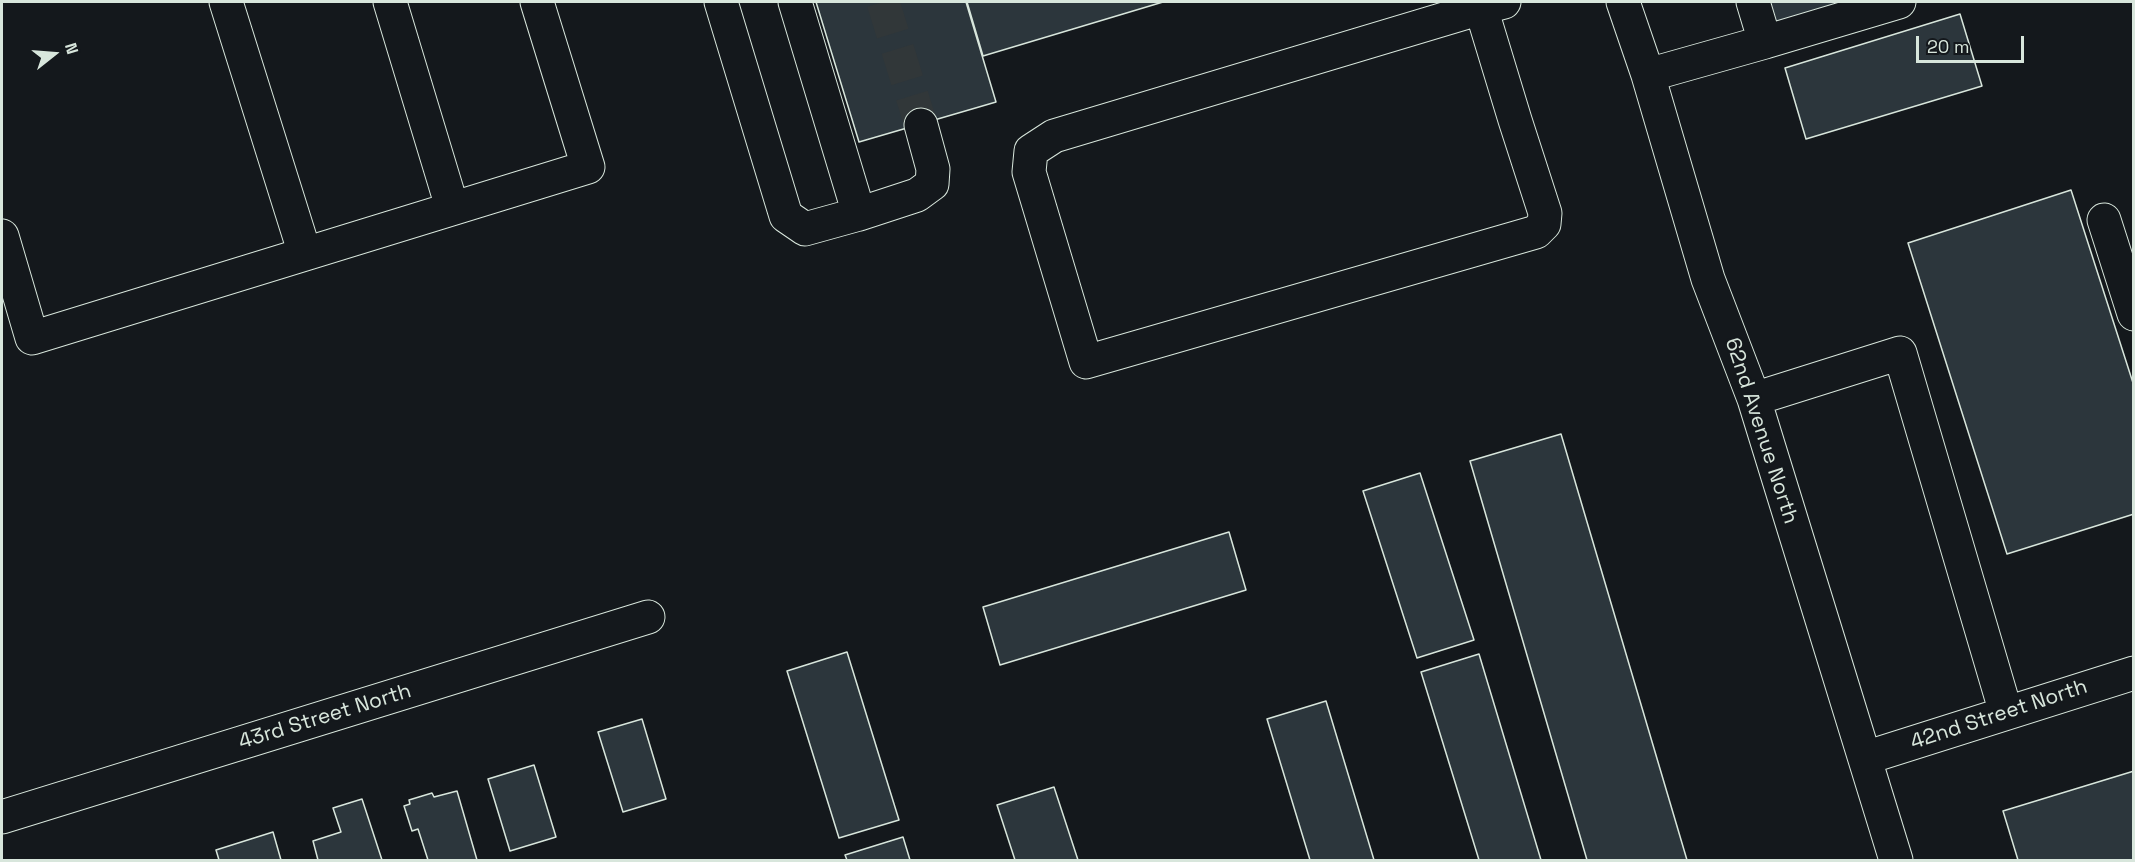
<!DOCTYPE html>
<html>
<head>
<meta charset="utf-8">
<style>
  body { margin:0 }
  #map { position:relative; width:2135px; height:862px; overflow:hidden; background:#14181c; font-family:"Space Grotesk",sans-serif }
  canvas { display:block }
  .frame { position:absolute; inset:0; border:3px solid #d8e6dc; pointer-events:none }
  .north { position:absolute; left:24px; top:24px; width:60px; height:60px; -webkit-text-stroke:4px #14181c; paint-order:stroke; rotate:73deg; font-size:16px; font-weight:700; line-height:24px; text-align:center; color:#d8e6dc }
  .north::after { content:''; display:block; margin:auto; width:21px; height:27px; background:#d8e6dc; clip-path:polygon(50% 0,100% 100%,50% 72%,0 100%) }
  .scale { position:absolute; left:1916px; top:36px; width:108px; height:27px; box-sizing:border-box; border:3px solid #d8e6dc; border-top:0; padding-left:8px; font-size:18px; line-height:21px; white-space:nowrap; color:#d8e6dc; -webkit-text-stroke:4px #14181c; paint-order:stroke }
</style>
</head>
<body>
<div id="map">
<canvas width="2135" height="862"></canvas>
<div class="frame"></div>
<div class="north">N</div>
<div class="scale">20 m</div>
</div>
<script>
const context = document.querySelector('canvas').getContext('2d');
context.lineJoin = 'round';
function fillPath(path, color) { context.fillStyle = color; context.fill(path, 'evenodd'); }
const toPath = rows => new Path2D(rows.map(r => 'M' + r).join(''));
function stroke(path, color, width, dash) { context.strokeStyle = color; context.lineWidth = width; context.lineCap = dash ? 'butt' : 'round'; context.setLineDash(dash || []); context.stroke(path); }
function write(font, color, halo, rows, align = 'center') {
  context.font = font + ' "Space Grotesk",sans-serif'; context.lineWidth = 4.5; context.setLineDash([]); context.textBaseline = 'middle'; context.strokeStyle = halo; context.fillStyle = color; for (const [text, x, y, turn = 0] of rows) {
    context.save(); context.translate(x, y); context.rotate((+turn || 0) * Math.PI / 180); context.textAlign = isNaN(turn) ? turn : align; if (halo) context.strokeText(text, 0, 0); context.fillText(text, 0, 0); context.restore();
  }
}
const building = toPath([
  [816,2,966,2,996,102,859,142,816,2],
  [967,2,1163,2,983,56,967,2],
  [1765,2,1858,2,1773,29,1765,2],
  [1960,14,1982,86,1806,139,1785,68,1960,14],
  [2071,190,2134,386,2134,514,2007,554,1908,243,2071,190],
  [1561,434,1687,860,1587,860,1568,795,1470,461,1561,434],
  [1420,473,1474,640,1417,658,1363,491,1420,473],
  [1229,532,1246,590,1000,665,983,607,1229,532],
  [847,652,899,820,839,838,787,671,847,652],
  [1479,654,1541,860,1479,860,1421,672,1479,654],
  [1326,701,1374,860,1310,860,1267,719,1326,701],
  [642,719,666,799,623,812,598,732,642,719],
  [534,765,556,837,510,851,488,779,534,765],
  [2134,771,2134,860,2018,860,2003,811,2134,771],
  [1054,787,1078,860,1015,860,997,805,1054,787],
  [457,791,477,860,428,860,418,829,412,831,404,806,410,804,409,800,432,793,434,797,457,791],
  [362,799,382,860,318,860,313,841,341,832,333,808,362,799],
  [273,832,281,860,219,860,216,850,273,832],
  [903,837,910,860,847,860,845,855,903,837]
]);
const minorTunnel = toPath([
  [883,2,921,125]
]);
const minor = toPath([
  [226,2,305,254],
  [390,2,452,207],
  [721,2,786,216,805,229,859,214,795,2],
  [1478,2,1481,8,1515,120,1545,213,1544,224,1536,232,1086,362,1029,172,1031,151,1054,136,1481,8,1504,2],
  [1623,2,1648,75,1708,279,1754,399,1896,860],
  [1765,42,1899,2],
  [1648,75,1765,42,1753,2],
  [859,214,917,195,932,184,933,169,921,125],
  [2104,220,2134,314],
  [2,236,32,338,588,167,537,2],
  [1754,399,1900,353,2006,713],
  [1865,758,2134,673],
  [2,817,648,617]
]);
const streetNames = [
  ["62nd Avenue North",1761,431,72],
  ["42nd Street North",1999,715,-18],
  ["43rd Street North",325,717,-17]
];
fillPath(building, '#2c363c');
stroke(building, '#d8e6dc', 1.5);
stroke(minorTunnel, '#313739', 33, [33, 16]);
stroke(minor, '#d8e6dc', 35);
stroke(minor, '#14181c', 33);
write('21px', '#d8e6dc', '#14181c', streetNames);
</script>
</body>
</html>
